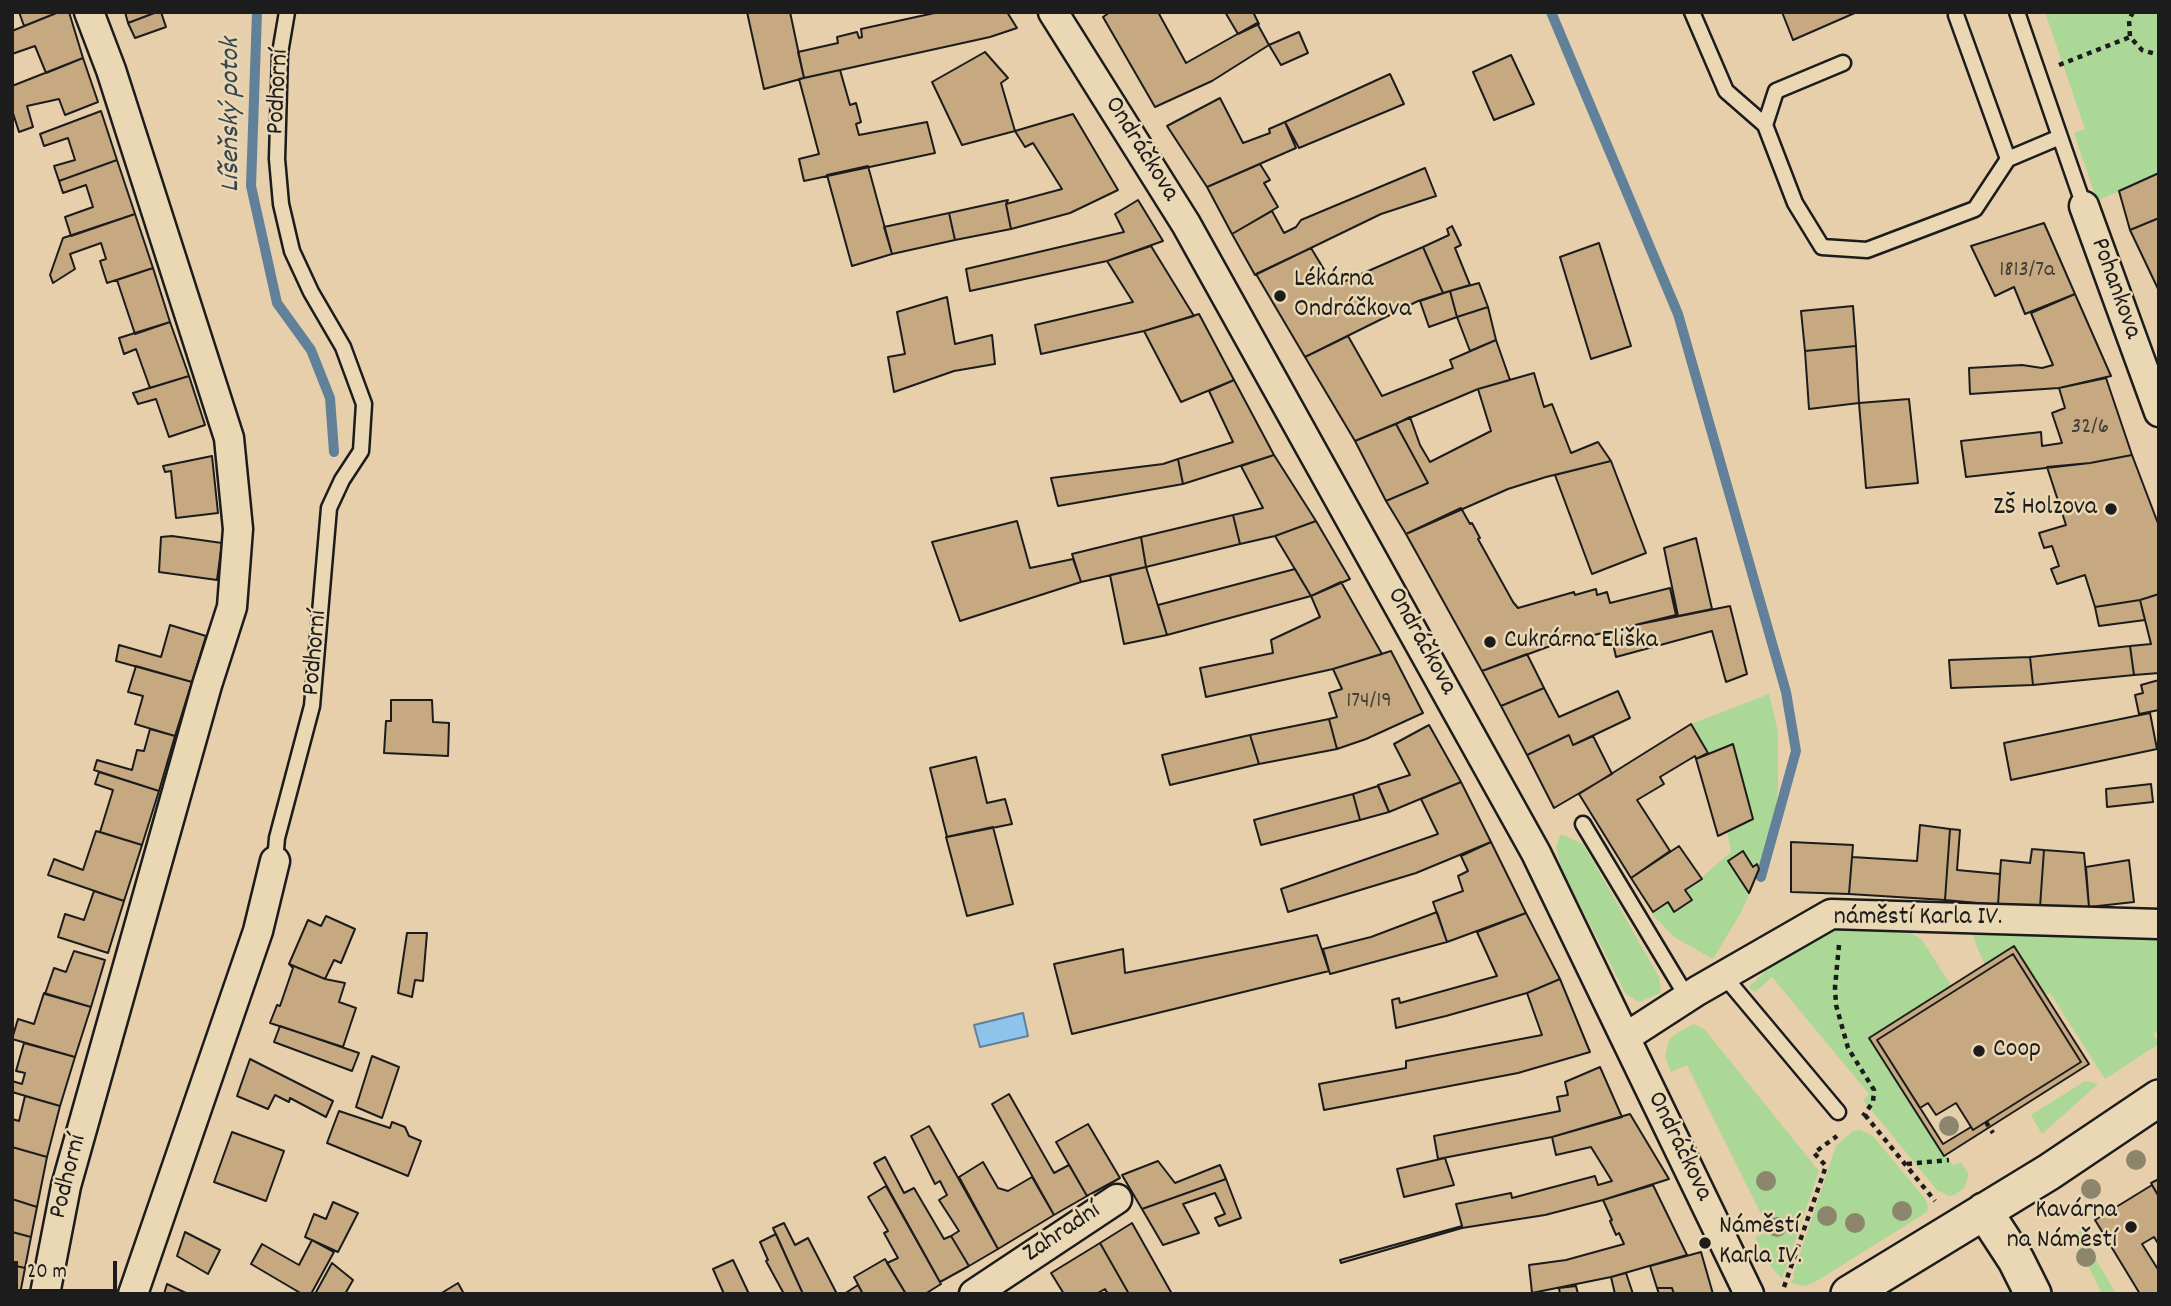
<!DOCTYPE html>
<html>
<head>
<meta charset="utf-8">
<style>
  body { margin:0 }
  #map { position:relative; width:2171px; height:1306px; overflow:hidden; background:#e6cfaa; font-family:Dekko,sans-serif }
  canvas { display:block }
  .frame { position:absolute; inset:0; border:14px solid #1c1c1c; pointer-events:none }
  .scale { position:absolute; left:14px; top:1261px; width:103px; height:32px; box-sizing:border-box; border:4px solid #1c1c1c; border-top:0; padding-left:9px; font-size:21px; line-height:24px; white-space:nowrap; color:#1c1c1c; -webkit-text-stroke:5px #ead8b5; paint-order:stroke }
</style>
</head>
<body>
<div id="map">
<canvas width="2171" height="1306"></canvas>
<div class="frame"></div>
<div class="scale">20 m</div>
</div>
<script>
const context = document.querySelector('canvas').getContext('2d');
context.lineJoin = 'round';
function fillPath(path, color) { context.fillStyle = color; context.fill(path, 'evenodd'); }
const toPath = rows => new Path2D(rows.map(r => 'M' + r).join(''));
function stroke(path, color, width, dash) { context.strokeStyle = color; context.lineWidth = width; context.lineCap = dash ? 'butt' : 'round'; context.setLineDash(dash || []); context.stroke(path); }
function write(font, color, halo, rows, align = 'center') {
  context.font = font + ' Dekko,sans-serif'; context.lineWidth = 5; context.setLineDash([]); context.textBaseline = 'middle'; context.strokeStyle = halo; context.fillStyle = color; for (const [text, x, y, turn = 0] of rows) {
    context.save(); context.translate(x, y); context.rotate((+turn || 0) * Math.PI / 180); context.textAlign = isNaN(turn) ? turn : align; if (halo) context.strokeText(text, 0, 0); context.fillText(text, 0, 0); context.restore();
  }
}
const green = toPath([
  [2045,12,2159,12,2159,173,2097,201,2074,133,2085,129],
  [1769,694,1778,732,1778,787,1773,842,1740,914,1713,959,1674,937,1652,914,1669,902,1675,913,1692,901,1686,891,1731,852,1727,831,1753,819,1733,744,1708,753,1691,724],
  [1561,834,1583,844,1659,977,1661,993,1639,1002,1626,994,1562,870,1556,846],
  [1836,923,1901,926,1922,940,1952,987,1872,1039,1953,1166,1961,1162,1969,1175,1964,1188,1956,1194,1949,1196,1937,1190,1863,1100,1869,1094,1772,977,1755,992,1750,989,1750,986,1786,952],
  [1972,929,2159,940,2159,1030,2153,1034,2157,1040,2157,1045,2105,1079,2050,993,2043,997,1986,967,1976,945],
  [1694,1024,1705,1030,1819,1171,1782,1279,1767,1262,1755,1237,1769,1230,1687,1065,1671,1072,1665,1057,1669,1040,1674,1035],
  [2085,1081,2098,1084,2042,1134,2031,1115],
  [1860,1130,1873,1136,1926,1200,1928,1208,1927,1212,1815,1282,1805,1286,1790,1283,1795,1278,1793,1275,1836,1146,1853,1131],
  [2081,1230,2098,1263,2116,1294,2102,1294,2073,1235]
]);
const water = toPath([
  [1023,1013,1028,1036,980,1047,974,1025,1023,1013]
]);
const stream = toPath([
  [257,12,251,186,277,303,311,350,330,398,334,452],
  [1551,12,1678,314,1786,692,1796,751,1761,877]
]);
const building = toPath([
  [19,12,59,12,24,26,19,12],
  [59,12,69,12,83,58,46,73,35,46,12,54,12,31,59,12],
  [125,12,157,12,128,23,125,12],
  [157,12,161,12,166,27,135,38,128,23,157,12],
  [747,12,790,12,804,78,764,89,747,12],
  [939,12,1007,12,1017,28,990,37,804,78,798,52,838,43,837,37,857,32,859,38,862,37,861,29,939,12],
  [1110,12,1158,12,1186,63,1257,23,1269,45,1212,81,1155,107,1103,17,1110,12],
  [1225,12,1253,12,1259,24,1238,34,1225,12],
  [1782,12,1857,12,1793,40,1782,12],
  [1299,32,1308,53,1281,65,1269,45,1299,32],
  [985,52,1008,78,1001,83,1015,131,962,145,932,82,985,52],
  [1511,55,1534,104,1494,120,1473,72,1511,55],
  [83,58,98,102,65,115,59,99,27,106,33,127,19,132,12,110,12,86,83,58],
  [840,70,850,105,856,103,861,122,856,124,859,135,927,122,935,153,804,181,799,159,819,154,799,79,840,70],
  [1390,74,1404,104,1299,148,1285,122,1390,74],
  [1220,98,1243,143,1270,133,1269,129,1285,122,1296,148,1207,187,1167,126,1220,98],
  [101,111,117,160,59,181,54,166,75,160,68,138,44,146,40,134,101,111],
  [1073,114,1118,190,1070,213,1011,229,1006,204,1062,189,1033,143,1025,147,1015,131,1073,114],
  [117,160,135,214,71,236,65,217,93,207,86,185,63,193,59,181,117,160],
  [1260,164,1270,180,1264,183,1278,207,1232,234,1207,187,1260,164],
  [868,166,892,254,852,266,827,175,868,166],
  [1425,168,1436,196,1381,214,1255,275,1232,234,1272,211,1284,233,1296,227,1301,220,1425,168],
  [2159,173,2159,218,2130,230,2119,191,2159,173],
  [1008,200,1006,204,1011,229,955,240,949,213,1008,200],
  [1138,200,1163,241,1107,261,970,291,966,269,1124,232,1115,214,1138,200],
  [949,213,955,240,892,254,884,227,949,213],
  [135,214,153,268,107,283,100,261,106,259,101,243,70,254,75,269,53,283,50,275,63,238,135,214],
  [2159,218,2159,291,2130,230,2159,218],
  [2044,223,2075,294,2025,314,2014,287,1995,296,1971,246,2044,223],
  [1452,226,1461,245,1455,248,1470,285,1443,293,1423,247,1449,235,1447,229,1452,226],
  [1599,243,1631,346,1591,359,1560,257,1599,243],
  [1151,246,1194,316,1144,331,1041,354,1035,325,1133,302,1107,261,1151,246],
  [1423,247,1443,293,1418,301,1305,357,1256,274,1311,248,1334,286,1423,247],
  [153,268,170,322,135,334,117,280,153,268],
  [1479,283,1488,307,1457,317,1450,291,1479,283],
  [1450,291,1457,317,1429,327,1420,301,1450,291],
  [2075,294,2111,376,2059,388,1970,394,1969,368,2022,365,2042,368,2053,365,2031,313,2075,294],
  [947,297,955,344,992,335,995,364,954,371,894,392,888,357,905,354,897,312,947,297],
  [1853,306,1856,346,1805,351,1801,311,1853,306],
  [1488,307,1496,340,1470,351,1457,317,1488,307],
  [1199,314,1234,380,1181,402,1144,331,1199,314],
  [170,322,189,376,150,388,136,349,124,354,119,338,170,322],
  [1348,336,1382,396,1453,368,1450,360,1496,340,1510,380,1478,389,1355,441,1305,357,1348,336],
  [1856,346,1859,403,1809,409,1805,351,1856,346],
  [1534,373,1544,407,1552,404,1571,453,1598,442,1611,461,1546,477,1508,489,1406,534,1386,501,1428,483,1396,424,1410,417,1420,445,1430,462,1491,431,1478,389,1534,373],
  [189,376,205,425,169,437,156,399,138,404,133,393,189,376],
  [2106,378,2132,455,2090,463,1966,477,1961,441,2041,432,2042,446,2062,443,2052,413,2065,408,2059,388,2106,378],
  [1234,380,1274,455,1183,484,1178,459,1233,442,1209,391,1234,380],
  [1909,399,1918,483,1866,488,1859,403,1909,399],
  [1396,424,1428,483,1386,501,1355,441,1396,424],
  [1274,455,1316,521,1275,536,1240,544,1233,515,1263,508,1241,466,1274,455],
  [2132,455,2159,526,2159,594,2140,600,2095,607,2085,575,2057,584,2051,569,2059,566,2052,546,2044,548,2039,533,2066,525,2047,467,2090,463,2132,455],
  [212,456,218,513,176,518,171,471,165,472,163,466,212,456],
  [1178,459,1183,484,1058,506,1051,478,1163,464,1178,459],
  [1611,461,1646,553,1592,574,1555,475,1611,461],
  [1461,508,1470,524,1472,523,1480,538,1478,539,1513,602,1518,608,1574,592,1575,595,1596,589,1597,595,1607,592,1610,603,1670,588,1676,615,1553,645,1482,671,1406,534,1461,508],
  [1233,515,1240,544,1146,567,1141,537,1233,515],
  [1017,521,1030,568,1073,559,1081,582,960,621,932,542,1017,521],
  [1316,521,1350,579,1311,596,1275,536,1316,521],
  [172,536,222,543,217,580,159,572,161,537,172,536],
  [1141,537,1146,567,1081,582,1072,554,1141,537],
  [1696,538,1712,609,1678,616,1664,548,1696,538],
  [1146,567,1167,635,1124,644,1110,575,1146,567],
  [1295,569,1311,596,1167,635,1158,605,1295,569],
  [1341,582,1382,654,1333,669,1206,697,1200,668,1273,653,1271,640,1320,617,1311,596,1341,582],
  [2159,594,2159,673,2134,675,2130,646,2151,644,2140,600,2159,594],
  [2140,600,2145,620,2099,626,2095,607,2140,600],
  [1730,606,1747,674,1726,682,1712,631,1616,657,1610,630,1730,606],
  [170,625,206,636,192,682,116,661,119,645,161,657,170,625],
  [2130,646,2134,675,2033,685,2030,657,2130,646],
  [1391,651,1423,713,1366,739,1337,749,1329,719,1337,717,1329,693,1342,689,1333,669,1391,651],
  [1527,654,1544,688,1501,706,1482,671,1527,654],
  [2030,657,2033,685,1951,688,1949,660,2030,657],
  [136,666,192,682,175,736,135,724,143,696,128,692,136,666],
  [2159,680,2159,710,2139,714,2135,695,2143,693,2141,685,2159,680],
  [1544,688,1559,717,1618,691,1630,718,1573,745,1569,735,1527,755,1501,706,1544,688],
  [391,700,432,700,433,722,449,723,448,756,384,753,386,721,391,721,391,700],
  [2150,713,2157,749,2011,780,2004,743,2150,713],
  [1329,719,1337,749,1259,764,1250,735,1329,719],
  [1691,724,1708,753,1696,759,1695,756,1660,777,1664,784,1637,800,1670,851,1631,878,1579,794,1691,724],
  [1429,725,1461,782,1389,812,1378,785,1410,775,1394,744,1429,725],
  [150,729,175,736,159,791,94,770,97,760,132,770,137,750,144,751,150,729],
  [1250,735,1259,764,1170,785,1162,755,1250,735],
  [1569,735,1573,745,1593,736,1612,774,1554,808,1527,755,1569,735],
  [1733,744,1753,819,1718,836,1696,759,1733,744],
  [976,757,987,803,1005,799,1012,824,947,837,930,768,976,757],
  [99,772,159,791,142,845,100,832,113,790,95,784,99,772],
  [1461,782,1491,842,1416,873,1288,912,1281,889,1438,834,1421,799,1461,782],
  [2151,784,2153,802,2107,807,2106,789,2151,784],
  [1378,786,1389,812,1360,820,1353,794,1378,786],
  [1353,794,1360,820,1261,845,1254,820,1353,794],
  [1920,825,1950,829,1945,900,1849,894,1852,857,1917,861,1920,825],
  [993,827,1013,904,967,916,946,837,993,827],
  [1950,829,1960,830,1957,870,2000,874,1998,905,1945,900,1950,829],
  [96,831,142,845,124,901,48,875,54,859,83,870,96,831],
  [1491,842,1526,913,1447,942,1433,902,1463,891,1458,876,1468,871,1461,856,1491,842],
  [1791,842,1853,845,1849,894,1791,892,1791,842],
  [1679,846,1702,879,1685,890,1692,900,1674,912,1668,902,1653,912,1631,878,1679,846],
  [2032,849,2044,850,2040,907,1998,905,2001,860,2030,863,2032,849],
  [2044,850,2084,853,2089,907,2040,907,2044,850],
  [1743,851,1753,867,1757,864,1759,869,1749,893,1728,861,1743,851],
  [2129,860,2134,902,2089,907,2086,867,2129,860],
  [94,891,124,901,108,953,58,937,65,914,84,920,94,891],
  [1437,912,1447,942,1330,974,1323,949,1371,937,1437,912],
  [1526,913,1560,979,1527,993,1446,1016,1396,1028,1392,1000,1399,998,1400,1003,1497,976,1477,932,1526,913],
  [326,916,355,929,341,963,334,960,325,979,289,964,308,920,321,926,326,916],
  [407,933,427,933,423,981,415,980,412,997,398,993,407,933],
  [1317,935,1329,971,1072,1034,1054,964,1123,949,1125,973,1317,935],
  [2014,946,2089,1064,1944,1156,1869,1038,2014,946],
  [2013,954,2081,1062,1973,1130,1971,1127,1943,1144,1877,1040,2013,954],
  [74,951,105,960,91,1007,45,994,54,968,66,972,74,951],
  [2013,954,2081,1062,1973,1130,1956,1103,1936,1115,1928,1103,1920,1108,1877,1040,2013,954],
  [289,964,325,979,345,983,339,1002,356,1008,343,1047,270,1023,277,1005,280,1006,293,968,289,964],
  [1560,979,1590,1052,1518,1073,1324,1110,1319,1084,1406,1068,1406,1061,1542,1035,1527,993,1560,979],
  [44,993,91,1007,75,1057,12,1039,18,1019,34,1024,44,993],
  [280,1026,359,1053,352,1071,274,1042,280,1026],
  [24,1043,75,1057,60,1106,12,1092,12,1081,22,1084,25,1073,16,1071,24,1043],
  [372,1056,399,1067,382,1118,356,1107,372,1056],
  [250,1059,333,1101,326,1117,290,1098,289,1102,275,1095,268,1109,237,1096,250,1059],
  [1600,1067,1622,1117,1552,1137,1438,1159,1434,1136,1560,1111,1557,1097,1568,1095,1565,1082,1600,1067],
  [1009,1094,1054,1173,1069,1165,1087,1196,1054,1215,992,1104,1009,1094],
  [25,1096,60,1106,47,1157,12,1147,12,1119,19,1121,25,1096],
  [339,1111,390,1128,392,1122,405,1127,409,1136,421,1141,408,1176,327,1143,339,1111],
  [1630,1114,1669,1179,1603,1200,1545,1215,1462,1228,1341,1263,1340,1260,1462,1226,1456,1204,1511,1193,1512,1198,1595,1176,1598,1185,1612,1181,1591,1147,1556,1155,1552,1137,1630,1114],
  [1088,1124,1120,1178,1087,1196,1056,1142,1088,1124],
  [929,1126,998,1249,969,1266,951,1236,959,1231,939,1200,947,1195,940,1181,935,1184,911,1136,929,1126],
  [232,1132,284,1151,266,1201,214,1182,232,1132],
  [12,1147,47,1157,37,1207,12,1199,12,1147],
  [885,1157,904,1193,914,1188,944,1239,951,1236,969,1266,940,1282,874,1163,885,1157],
  [1445,1158,1454,1185,1404,1197,1397,1169,1445,1158],
  [1158,1161,1175,1183,1220,1165,1226,1179,1142,1209,1122,1175,1158,1161],
  [983,1162,998,1188,1008,1191,1032,1177,1054,1215,998,1249,959,1177,983,1162],
  [1226,1179,1241,1218,1219,1226,1215,1218,1225,1214,1215,1193,1183,1204,1199,1233,1163,1245,1142,1209,1226,1179],
  [2159,1179,2159,1197,2151,1183,2159,1179],
  [1653,1185,1687,1255,1611,1277,1532,1293,1529,1265,1566,1260,1624,1244,1619,1233,1616,1235,1610,1221,1612,1220,1603,1200,1653,1185],
  [2152,1185,2159,1197,2159,1245,2154,1237,2142,1244,2159,1271,2159,1294,2140,1294,2095,1220,2152,1185],
  [886,1186,941,1284,925,1294,906,1294,887,1263,898,1258,884,1233,888,1231,868,1197,886,1186],
  [12,1199,37,1207,31,1237,12,1232,12,1199],
  [333,1202,358,1213,338,1252,305,1237,314,1214,326,1219,333,1202],
  [784,1223,795,1245,808,1238,837,1294,803,1294,773,1228,784,1223],
  [1132,1223,1172,1294,1129,1294,1100,1243,1132,1223],
  [12,1232,31,1237,25,1268,12,1265,12,1232],
  [185,1232,220,1250,208,1274,177,1256,185,1232],
  [776,1234,803,1294,784,1294,766,1261,768,1260,760,1242,776,1234],
  [312,1240,334,1252,311,1294,302,1294,251,1264,262,1244,299,1265,312,1240],
  [1100,1243,1129,1294,1108,1294,1105,1289,1096,1294,1064,1294,1051,1273,1100,1243],
  [1701,1252,1713,1294,1674,1294,1672,1288,1657,1288,1650,1266,1701,1252],
  [885,1259,906,1294,863,1294,854,1277,885,1259],
  [733,1260,749,1294,724,1294,713,1269,733,1260],
  [332,1263,353,1280,345,1294,315,1294,332,1263],
  [12,1265,25,1268,20,1294,12,1294,12,1265],
  [1626,1273,1633,1294,1615,1294,1611,1277,1626,1273],
  [458,1283,464,1294,440,1294,458,1283],
  [167,1284,188,1294,164,1294,167,1284],
  [858,1285,863,1294,844,1294,858,1285],
  [1576,1286,1578,1294,1560,1294,1559,1288,1576,1286],
  [1657,1288,1672,1288,1674,1294,1659,1294,1657,1288]
]);
const path = toPath([
  [2133,12,2129,20,2130,37,2142,50,2159,55],
  [2059,65,2130,37],
  [1839,945,1835,987,1836,1005,1848,1048,1874,1090,1873,1102,1863,1116],
  [1865,1115,1935,1201],
  [1986,1122,1993,1133],
  [1907,1164,1949,1160],
  [1784,1287,1826,1166,1814,1153,1837,1136]
]);
const service = toPath([
  [1692,12,1726,91,1765,125],
  [1956,15,2008,159],
  [1843,63,1776,91,1765,125,1795,203,1822,247,1867,250,1975,209,2008,159,2060,137,2017,12],
  [2060,137,2084,206],
  [1583,824,1687,997],
  [275,861,277,838,312,706,329,508,342,480,361,451,364,404,343,347,311,292,292,251,281,204,277,159,280,53,287,12],
  [1724,976,1838,1112]
]);
const minor = toPath([
  [1053,12,1186,224,1536,853,1749,1294],
  [2084,206,2159,412],
  [1626,1037,1697,991,1831,914,2159,924],
  [45,1294,66,1186,207,685,232,607,238,529,229,438,111,70,89,12],
  [133,1294,258,931,275,861],
  [974,1294,1117,1199]
]);
const tertiary = toPath([
  [1984,1211,2016,1260,2033,1294],
  [1849,1294,2049,1172,2159,1098]
]);
const trees = [
  [1949,1126],
  [2136,1160],
  [1766,1181],
  [2091,1189],
  [1902,1211],
  [1827,1216],
  [1855,1223],
  [1777,1227],
  [2086,1257]
];
const markers = [
  [1280,296,7,"#1c1c1c"],
  [2111,509,7,"#1c1c1c"],
  [1490,642,7,"#1c1c1c"],
  [1979,1051,7,"#1c1c1c"],
  [2131,1227,7,"#1c1c1c"],
  [1705,1243,7,"#1c1c1c"]
];
const numberNames = [
  ["1813/7a",2027,272],
  ["32/6",2090,429],
  ["174/19",1369,703]
];
const streetNames = [
  ["Podhorní",280,92,-87],
  ["Ondráčkova",1140,150,58],
  ["Pohankova",2114,289,70],
  ["Ondráčkova",1420,642,61],
  ["Podhorní",317,653,-85],
  ["náměstí Karla IV.",1918,919],
  ["Ondráčkova",1678,1147,64],
  ["Podhorní",70,1177,-76],
  ["Zahradní",1063,1234,-34]
];
const poiNames = [
  ["Lékárna",1294,281],
  ["Ondráčkova",1294,311],
  ["ZŠ Holzova",2097,509,"right"],
  ["Cukrárna Eliška",1504,642],
  ["Coop",1993,1051],
  ["Kavárna",2117,1212,"right"],
  ["na Náměstí",2117,1242,"right"],
  ["Náměstí",1719,1228],
  ["Karla IV.",1719,1258]
];
const waterNames = [
  ["Líšeňský potok",233,115,-90]
];
fillPath(green, '#abd896');
fillPath(water, '#8ec4ec');
stroke(water, '#608199', 2);
stroke(stream, '#608199', 10);
fillPath(building, '#c6a881');
stroke(building, '#1c1c1c', 2);
stroke(service, '#1c1c1c', 19);
stroke(minor, '#1c1c1c', 33);
stroke(tertiary, '#1c1c1c', 40);
stroke(path, '#1c1c1c', 4.5, [5, 5]);
stroke(service, '#ead8b5', 14);
stroke(minor, '#ead8b5', 28);
stroke(tertiary, '#ead8b5', 35);
context.fillStyle = '#8b866c';
for (const [x, y] of trees) { context.beginPath(); context.arc(x, y, 10, 0, 2 * Math.PI); context.fill(); }
for (const [x, y, r, color] of markers) { const dot = new Path2D(); dot.arc(x, y, r, 0, 2 * Math.PI); context.fillStyle = color; context.fill(dot); stroke(dot, '#ead8b5', 2.5); }
write('23px', '#463f35', null, numberNames);
write('26px', '#1c1c1c', '#ead8b5', streetNames);
write('26px', '#1c1c1c', '#ead8b5', poiNames, 'left');
write('italic 28px', '#384650', '#ead8b5', waterNames);
</script>
</body>
</html>
